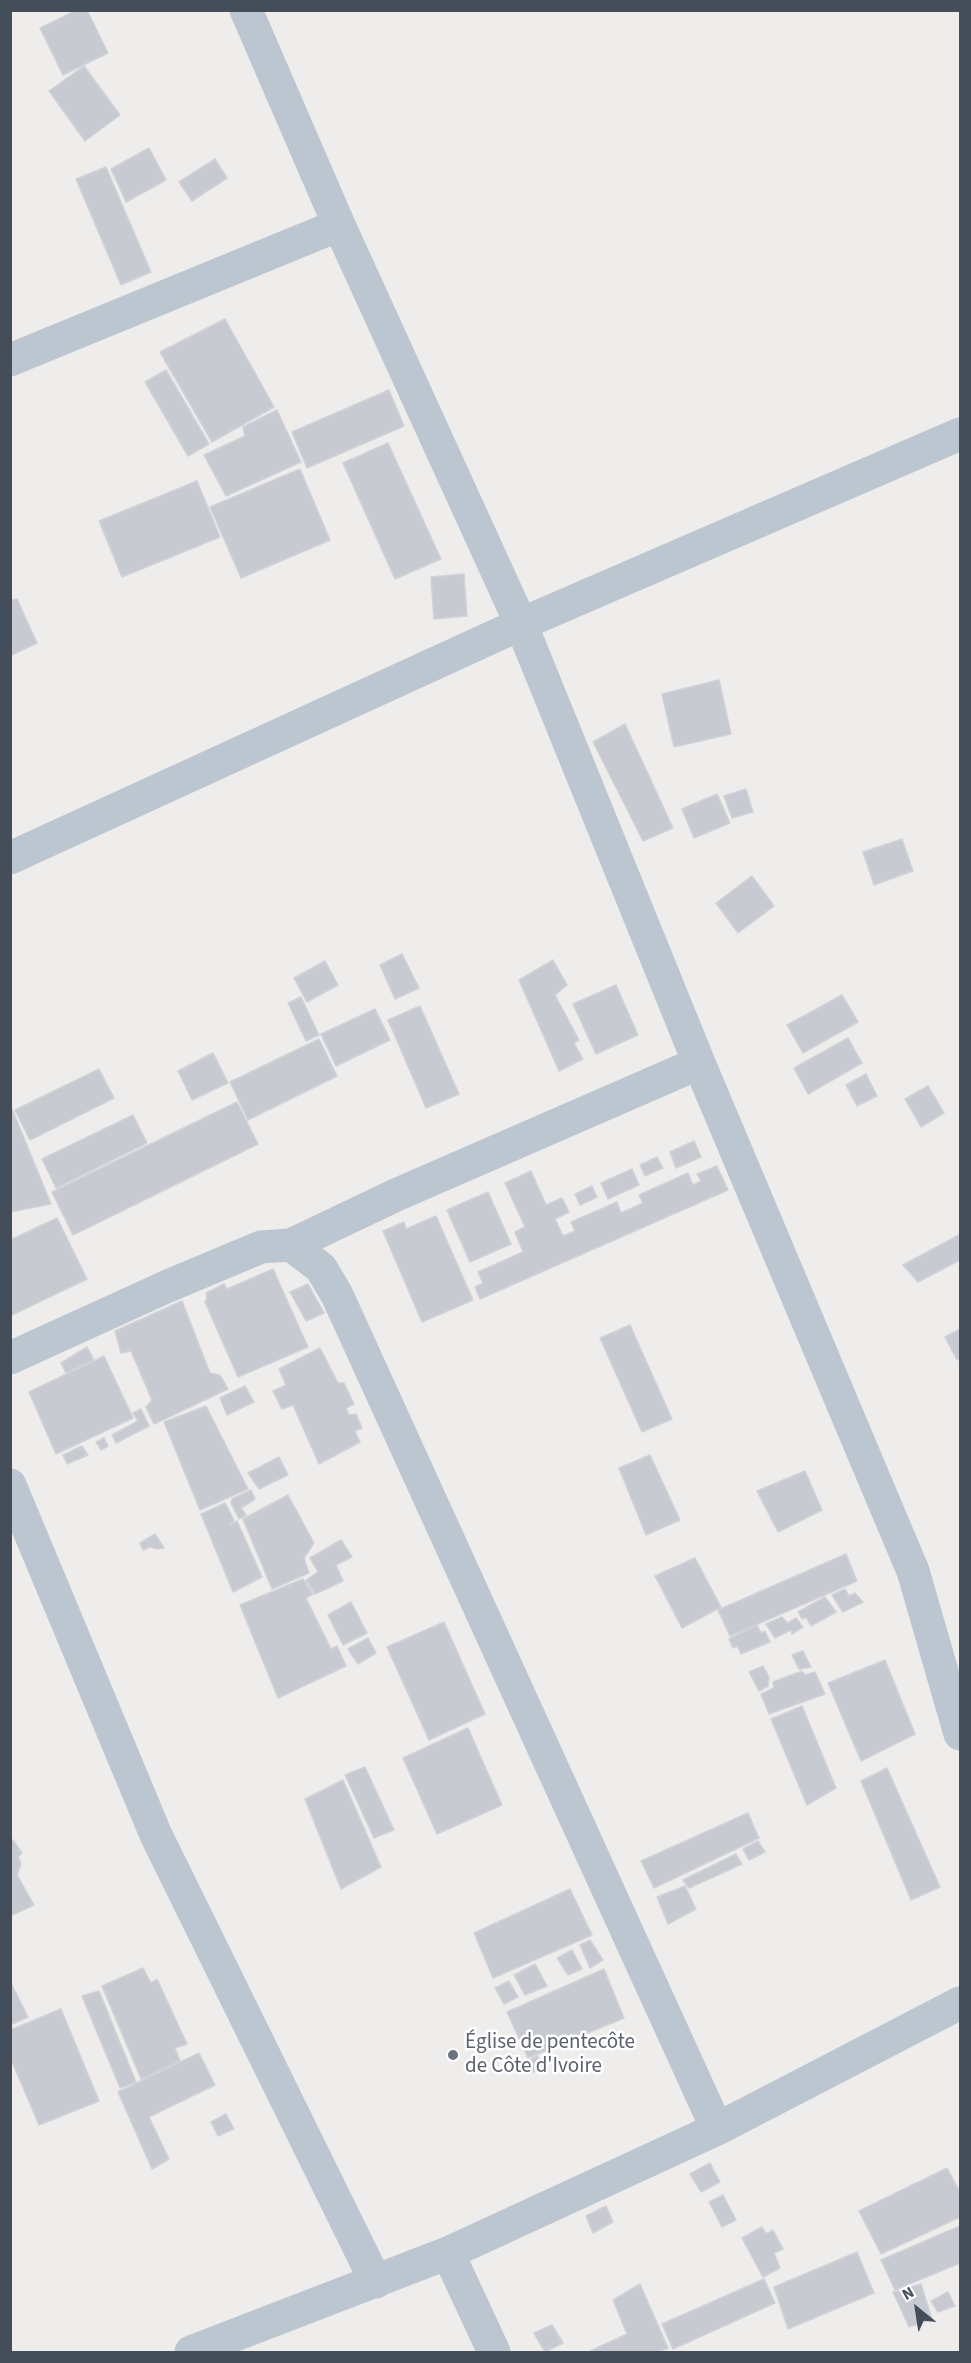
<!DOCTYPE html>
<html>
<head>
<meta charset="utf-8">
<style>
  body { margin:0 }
  #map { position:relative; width:971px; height:2363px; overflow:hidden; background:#efecec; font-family:"Source Sans 3",sans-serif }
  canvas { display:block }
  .frame { position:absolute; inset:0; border:12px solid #444e5a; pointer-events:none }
  .north { position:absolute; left:887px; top:2279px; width:60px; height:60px; -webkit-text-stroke:4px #fff; paint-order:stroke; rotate:330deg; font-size:16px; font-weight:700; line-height:24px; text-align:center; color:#444e5a }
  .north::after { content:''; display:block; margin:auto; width:21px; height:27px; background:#444e5a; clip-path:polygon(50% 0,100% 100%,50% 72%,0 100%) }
</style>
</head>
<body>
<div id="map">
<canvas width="971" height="2363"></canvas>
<div class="frame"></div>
<div class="north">N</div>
</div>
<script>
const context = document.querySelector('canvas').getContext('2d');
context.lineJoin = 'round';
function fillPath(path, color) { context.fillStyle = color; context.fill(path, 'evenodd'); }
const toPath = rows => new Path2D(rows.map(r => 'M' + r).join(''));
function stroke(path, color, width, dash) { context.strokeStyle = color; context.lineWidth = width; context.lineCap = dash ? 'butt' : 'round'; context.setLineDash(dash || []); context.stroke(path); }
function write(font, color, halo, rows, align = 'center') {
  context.font = font + ' "Source Sans 3",sans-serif'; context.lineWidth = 5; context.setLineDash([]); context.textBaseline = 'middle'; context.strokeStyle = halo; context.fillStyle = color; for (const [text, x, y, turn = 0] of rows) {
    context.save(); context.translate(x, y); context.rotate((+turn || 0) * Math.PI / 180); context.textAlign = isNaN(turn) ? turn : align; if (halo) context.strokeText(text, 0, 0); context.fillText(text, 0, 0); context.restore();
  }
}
const building = toPath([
  [77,10,87,10,108,53,63,75,40,28,77,10],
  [84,66,120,115,85,141,49,91,84,66],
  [149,148,166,180,126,202,111,169,149,148],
  [215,159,227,178,192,201,179,182,215,159],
  [106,167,151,272,121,285,76,179,106,167],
  [225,319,274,407,212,442,160,352,225,319],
  [166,370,209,444,188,456,145,382,166,370],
  [389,390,404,426,307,468,292,432,389,390],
  [277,410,301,462,226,496,204,455,245,436,243,427,277,410],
  [388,443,441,559,395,579,343,463,388,443],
  [300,469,330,540,241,578,210,507,300,469],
  [197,481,220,537,122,577,99,521,197,481],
  [464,574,467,616,434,619,431,577,464,574],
  [17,599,37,643,10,656,10,601,17,599],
  [719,680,731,734,674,747,662,694,719,680],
  [625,724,673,828,643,841,593,742,625,724],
  [746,789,753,812,732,818,724,796,746,789],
  [717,794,730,823,694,838,682,809,717,794],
  [902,839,913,871,874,885,863,852,902,839],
  [752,876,774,906,738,933,716,903,752,876],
  [402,954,419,988,395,999,380,965,402,954],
  [553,960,567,985,555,995,579,1040,574,1043,583,1059,559,1071,519,980,553,960],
  [325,961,338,985,307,1002,294,978,325,961],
  [616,985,638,1035,596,1054,573,1004,616,985],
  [842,995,858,1022,803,1053,787,1025,842,995],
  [301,997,319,1035,306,1041,288,1003,301,997],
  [420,1006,459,1094,426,1108,388,1020,420,1006],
  [375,1009,390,1040,336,1066,321,1034,375,1009],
  [848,1038,862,1063,808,1094,794,1068,848,1038],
  [319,1039,337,1076,248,1120,230,1082,319,1039],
  [213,1053,228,1083,192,1100,178,1071,213,1053],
  [99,1069,114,1098,30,1140,15,1110,99,1069],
  [866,1074,877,1096,857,1106,846,1085,866,1074],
  [928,1086,944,1113,921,1127,905,1099,928,1086],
  [237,1102,258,1144,73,1235,52,1192,237,1102],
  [10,1109,12,1109,51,1204,10,1212,10,1109],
  [133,1115,147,1143,56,1188,42,1159,133,1115],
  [694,1141,701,1157,676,1168,670,1152,694,1141],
  [657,1157,663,1168,645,1176,640,1165,657,1157],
  [717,1166,728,1190,480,1299,475,1287,483,1283,478,1272,523,1252,515,1232,525,1227,505,1183,531,1171,546,1205,562,1198,569,1212,555,1219,563,1236,575,1231,571,1222,617,1202,621,1213,643,1203,639,1195,688,1173,693,1185,701,1181,697,1174,717,1166],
  [632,1169,639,1185,608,1199,601,1183,632,1169],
  [592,1186,597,1197,580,1205,575,1194,592,1186],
  [488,1192,511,1244,470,1262,447,1210,488,1192],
  [436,1216,473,1300,422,1322,383,1231,404,1222,406,1229,436,1216],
  [57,1218,87,1279,10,1316,10,1240,57,1218],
  [959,1235,960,1260,918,1282,903,1265,959,1235],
  [273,1269,308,1347,238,1377,205,1302,207,1298,206,1293,224,1284,227,1289,273,1269],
  [308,1284,324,1313,306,1321,290,1292,308,1284],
  [182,1301,210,1373,220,1375,228,1389,154,1424,146,1407,152,1400,131,1351,121,1353,115,1331,182,1301],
  [630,1325,672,1419,642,1432,600,1338,630,1325],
  [960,1329,960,1358,957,1360,945,1337,960,1329],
  [87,1347,94,1360,66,1373,61,1363,87,1347],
  [320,1348,338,1383,344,1383,354,1404,346,1408,349,1415,356,1414,362,1428,355,1431,360,1442,319,1464,293,1405,282,1409,273,1391,286,1385,279,1369,320,1348],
  [104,1356,133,1418,56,1454,29,1392,104,1356],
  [245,1386,254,1402,227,1415,220,1398,245,1386],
  [206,1406,248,1489,200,1510,164,1422,206,1406],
  [141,1409,149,1426,116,1443,112,1435,138,1421,133,1413,141,1409],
  [104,1438,108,1446,101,1450,96,1442,104,1438],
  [82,1446,88,1455,67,1464,63,1455,82,1446],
  [650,1455,680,1520,646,1535,619,1468,650,1455],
  [279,1457,288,1475,259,1489,248,1473,279,1457],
  [805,1471,822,1510,778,1532,757,1491,805,1471],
  [251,1490,255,1499,241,1508,246,1515,239,1519,231,1503,232,1499,251,1490],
  [288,1495,314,1543,304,1558,309,1573,272,1589,243,1519,288,1495],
  [225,1503,234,1520,230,1525,237,1521,262,1577,233,1592,201,1514,225,1503],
  [155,1534,164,1548,157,1549,150,1547,143,1550,140,1543,155,1534],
  [341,1540,352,1557,336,1565,343,1581,315,1594,306,1580,318,1572,310,1558,341,1540],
  [846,1554,857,1581,730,1636,718,1610,846,1554],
  [695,1558,721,1607,682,1628,655,1576,695,1558],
  [303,1579,313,1594,306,1598,331,1649,337,1646,346,1666,278,1698,240,1605,303,1579],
  [845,1589,849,1596,855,1593,863,1602,843,1612,832,1595,845,1589],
  [825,1597,836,1612,811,1626,806,1617,802,1619,798,1612,825,1597],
  [351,1602,367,1633,343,1645,328,1615,351,1602],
  [782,1617,788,1623,796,1618,803,1627,792,1634,791,1630,775,1638,766,1624,782,1617],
  [444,1622,485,1714,429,1740,387,1647,444,1622],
  [757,1625,761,1633,765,1631,770,1642,741,1654,738,1646,733,1648,729,1639,757,1625],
  [368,1638,376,1653,358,1664,348,1649,368,1638],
  [803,1651,811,1667,799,1669,792,1655,803,1651],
  [885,1660,915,1734,861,1761,828,1683,885,1660],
  [763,1666,769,1677,768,1686,759,1691,749,1672,763,1666],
  [802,1671,805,1675,815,1672,825,1694,769,1714,761,1694,774,1688,773,1682,802,1671],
  [802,1706,836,1788,807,1805,771,1719,802,1706],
  [468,1728,502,1805,437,1834,403,1758,468,1728],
  [365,1767,394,1830,374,1838,345,1775,365,1767],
  [887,1768,940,1887,911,1900,861,1781,887,1768],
  [343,1780,381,1867,341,1889,305,1799,343,1780],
  [748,1813,759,1838,654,1888,641,1861,748,1813],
  [10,1840,13,1840,22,1853,18,1857,21,1864,17,1875,34,1905,10,1916,10,1840],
  [758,1841,765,1852,749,1860,743,1849,758,1841],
  [736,1854,742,1864,689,1888,683,1880,736,1854],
  [685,1886,696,1909,668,1924,657,1897,685,1886],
  [570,1889,592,1935,493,1978,474,1933,570,1889],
  [590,1940,603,1960,590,1968,580,1945,590,1940],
  [572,1950,582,1969,568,1975,557,1958,572,1950],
  [535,1964,547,1986,525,1995,514,1975,535,1964],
  [143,1968,151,1983,157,1979,187,2044,175,2048,180,2061,141,2079,102,1986,143,1968],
  [604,1969,624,2018,528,2058,507,2012,604,1969],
  [10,1981,28,2017,10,2025,10,1981],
  [509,1981,518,1997,504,2004,495,1988,509,1981],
  [99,1991,136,2082,120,2088,82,1996,99,1991],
  [61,2009,99,2101,39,2125,10,2057,10,2030,61,2009],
  [199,2053,215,2085,149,2117,169,2159,152,2169,118,2092,199,2053],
  [537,2056,544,2067,531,2073,526,2062,537,2056],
  [226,2114,234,2129,218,2136,211,2122,226,2114],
  [710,2163,720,2182,701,2192,690,2174,710,2163],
  [947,2168,960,2192,960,2217,881,2254,859,2211,947,2168],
  [723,2195,736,2220,722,2227,709,2202,723,2195],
  [606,2206,613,2222,593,2233,586,2216,606,2206],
  [960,2226,960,2263,895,2290,881,2260,960,2226],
  [762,2227,766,2234,773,2230,783,2249,774,2253,780,2268,763,2277,742,2238,762,2227],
  [857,2252,874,2293,788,2329,774,2287,857,2252],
  [764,2279,775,2303,673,2349,662,2324,764,2279],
  [640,2284,668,2348,659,2352,588,2352,627,2334,613,2300,640,2284],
  [921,2284,932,2319,909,2327,893,2292,921,2284],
  [948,2292,955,2306,938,2312,931,2301,948,2292],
  [552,2325,563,2343,545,2352,534,2333,552,2325]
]);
const minor = toPath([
  [246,10,339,225,521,624,699,1063,913,1571,960,1734],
  [10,360,339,225],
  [10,858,521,624,960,434],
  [291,1245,321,1268,337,1295,717,2129],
  [10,1358,168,1286,261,1247,291,1245,396,1195,699,1063],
  [10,1485,156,1835,376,2282],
  [448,2253,494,2352],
  [191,2352,448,2253,717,2129,960,2003]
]);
const markers = [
  [453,2055,6,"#6b7280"]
];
const worshipNames = [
  ["Église de pentecôte",465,2043],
  ["de Côte d'Ivoire",465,2067]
];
fillPath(building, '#c8cad2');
stroke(building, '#d0d2d8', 1.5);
stroke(minor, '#bcc6d0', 33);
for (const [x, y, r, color] of markers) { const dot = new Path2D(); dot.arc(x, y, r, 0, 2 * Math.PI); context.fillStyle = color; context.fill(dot); stroke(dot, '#fff', 2); }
write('21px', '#5b616d', '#fff', worshipNames, 'left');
</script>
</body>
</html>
